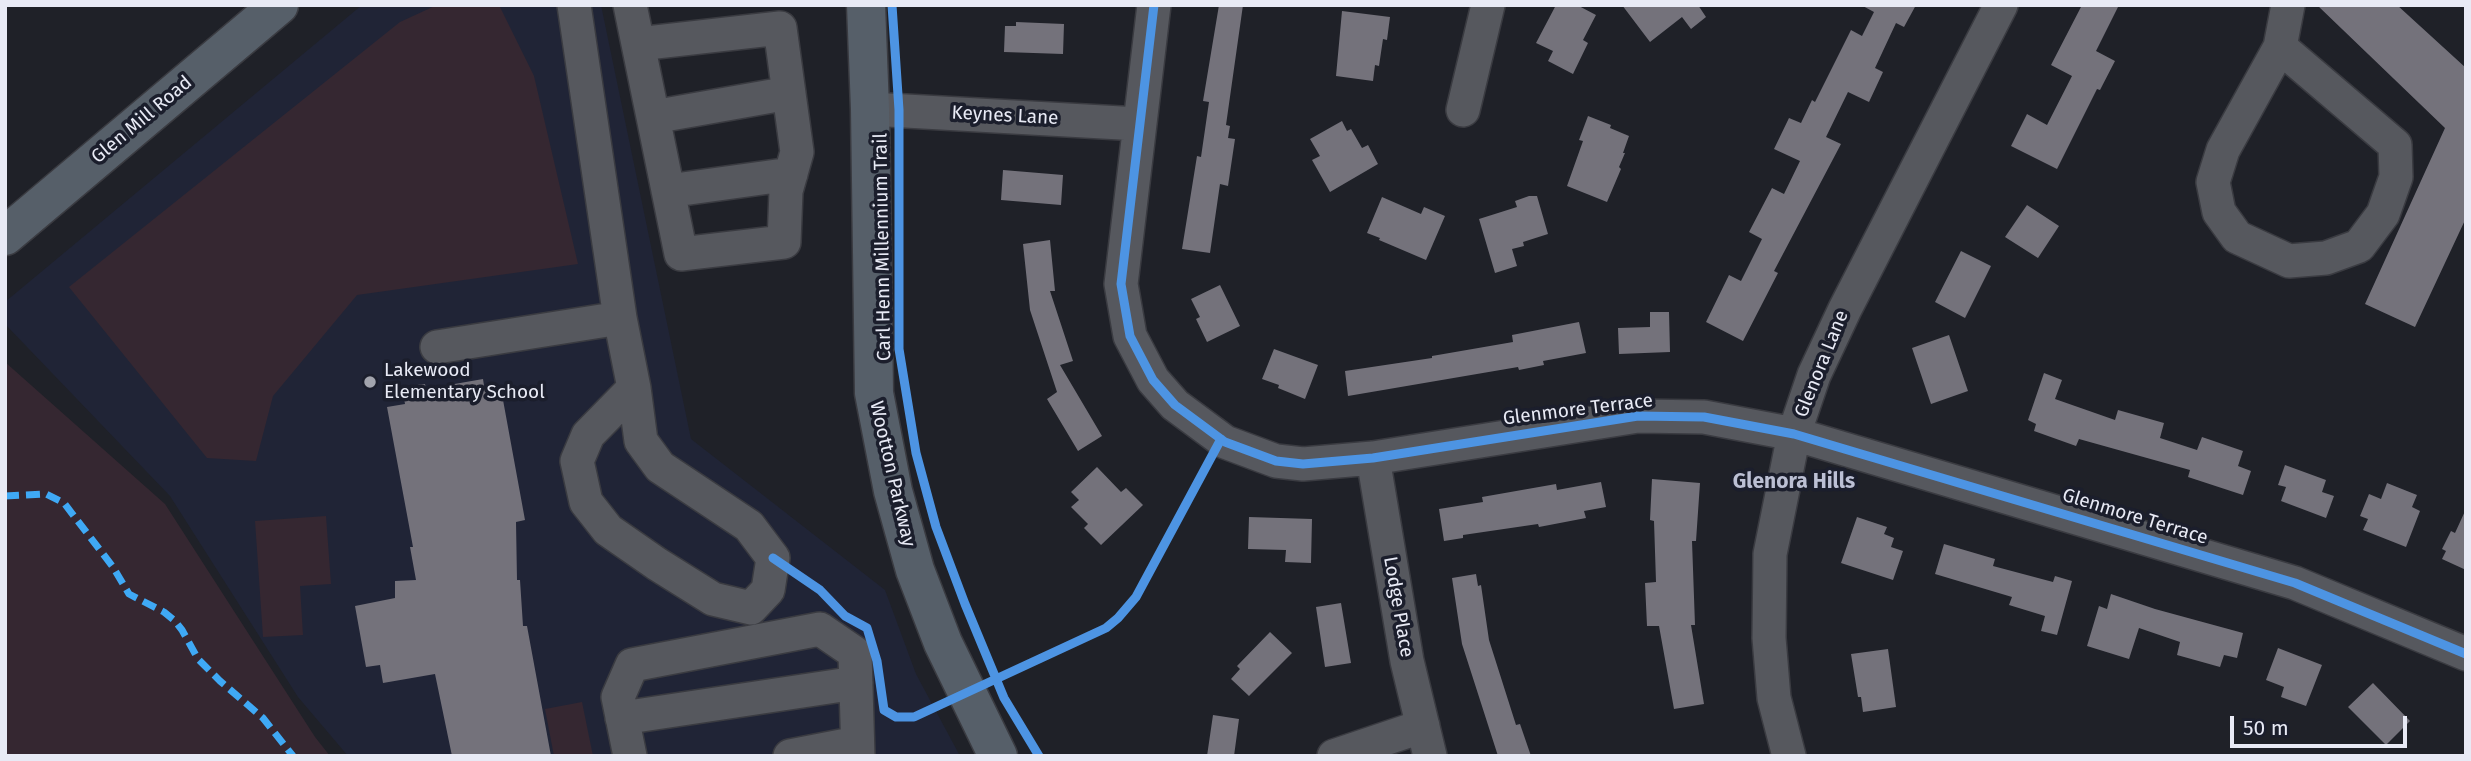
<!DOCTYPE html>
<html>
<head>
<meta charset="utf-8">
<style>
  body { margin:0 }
  #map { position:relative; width:2471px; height:761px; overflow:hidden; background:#1f2128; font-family:"Fira Sans",sans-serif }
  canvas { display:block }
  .frame { position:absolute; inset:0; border:7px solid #e8eaf5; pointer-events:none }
  .scale { position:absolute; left:2230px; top:716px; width:177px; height:32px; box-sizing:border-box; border:4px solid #e8eaf5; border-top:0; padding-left:9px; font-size:21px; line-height:24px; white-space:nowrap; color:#e8eaf5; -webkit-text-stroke:5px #1b1e2c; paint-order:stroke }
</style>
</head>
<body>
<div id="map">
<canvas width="2471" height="761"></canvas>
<div class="frame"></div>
<div class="scale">50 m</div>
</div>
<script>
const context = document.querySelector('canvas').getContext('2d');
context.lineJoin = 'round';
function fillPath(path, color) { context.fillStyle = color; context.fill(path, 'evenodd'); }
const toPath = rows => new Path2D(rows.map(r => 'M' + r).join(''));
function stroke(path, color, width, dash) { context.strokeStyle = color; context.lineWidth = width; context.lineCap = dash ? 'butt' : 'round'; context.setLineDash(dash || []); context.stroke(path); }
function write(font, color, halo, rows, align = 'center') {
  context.font = font + ' "Fira Sans",sans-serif'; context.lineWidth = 7; context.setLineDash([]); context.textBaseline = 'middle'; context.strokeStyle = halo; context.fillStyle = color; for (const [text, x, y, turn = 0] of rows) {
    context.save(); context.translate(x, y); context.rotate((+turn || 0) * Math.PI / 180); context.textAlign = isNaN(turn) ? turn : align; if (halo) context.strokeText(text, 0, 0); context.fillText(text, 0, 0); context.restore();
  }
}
const built = toPath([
  [362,5,601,5,691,439,885,590,916,674,960,756,348,756,298,697,170,496,5,324,5,302]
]);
const green = toPath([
  [437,5,499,5,534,76,578,264,357,295,273,396,256,461,207,458,69,287,400,22],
  [5,362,165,504,315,737,330,756,5,756],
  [326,516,331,584,300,586,303,635,263,637,255,521],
  [582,702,593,756,554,756,545,709]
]);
const building = toPath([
  [1219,5,1243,5,1226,125,1230,126,1228,138,1235,139,1228,186,1220,184,1210,253,1182,249,1197,156,1201,157,1209,102,1203,101],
  [1556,5,1577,5,1596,15,1583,40,1588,43,1573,74,1548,61,1553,51,1536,43],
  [1622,5,1698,5,1706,17,1691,29,1682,17,1650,42],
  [1861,5,1916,5,1904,27,1896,23,1875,68,1883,72,1869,102,1848,92,1826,137,1841,144,1774,271,1778,273,1743,341,1706,322,1729,275,1741,281,1762,239,1749,232,1772,188,1784,194,1800,161,1774,149,1789,118,1801,123,1812,100,1815,102,1851,30,1862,36,1874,12],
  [2082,5,2119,5,2096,51,2115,61,2100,90,2097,89,2057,169,2011,146,2027,114,2047,125,2072,76,2051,65],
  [2317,5,2397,5,2466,68,2466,218,2415,327,2365,304,2445,128],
  [1342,11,1390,17,1387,40,1383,39,1379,66,1375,65,1373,81,1336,76],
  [1016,22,1064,24,1063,54,1004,52,1005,26,1016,26],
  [1588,116,1611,125,1610,128,1629,136,1623,153,1625,153,1619,167,1621,169,1607,202,1567,186,1583,141,1579,140],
  [1342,121,1347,131,1351,129,1362,148,1368,145,1378,164,1330,192,1312,160,1320,156,1310,139],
  [1003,170,1063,175,1061,205,1001,200],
  [1529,196,1537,196,1548,234,1523,242,1524,246,1512,249,1517,266,1495,273,1479,219,1517,207,1515,201],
  [1382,197,1421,214,1424,207,1445,216,1426,260,1379,240,1380,238,1367,233],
  [2027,205,2059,226,2038,258,2005,237],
  [1050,240,1055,291,1050,291,1073,361,1060,365,1102,436,1078,451,1047,399,1057,392,1030,310,1023,244],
  [1961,251,1991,266,1965,318,1935,302],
  [1220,285,1240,326,1207,342,1196,319,1200,317,1191,299],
  [1650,312,1669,312,1670,352,1619,354,1618,328,1650,327],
  [1579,322,1586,353,1543,361,1544,365,1519,370,1518,367,1348,396,1345,371,1432,358,1432,356,1513,342,1512,335],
  [1949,335,1968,391,1931,404,1912,348],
  [1274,349,1318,365,1305,399,1278,388,1279,385,1262,379],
  [2044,373,2062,380,2055,399,2115,420,2118,410,2164,423,2160,438,2197,450,2202,437,2243,451,2238,466,2251,471,2243,495,2188,477,2190,470,2079,439,2076,446,2034,431,2036,424,2028,420],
  [483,379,485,392,501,389,525,520,516,522,517,580,520,580,523,626,527,626,551,756,452,756,435,674,383,683,380,665,366,667,355,606,395,598,395,581,416,580,410,547,413,547,387,407,405,404,402,387,425,384,426,389],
  [2285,465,2326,480,2322,492,2334,496,2326,518,2281,501,2286,487,2278,485],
  [1097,467,1121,492,1126,488,1143,505,1101,545,1084,528,1088,524,1071,507,1079,500,1071,492],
  [1652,479,1700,483,1696,541,1692,541,1695,625,1691,625,1704,704,1674,709,1659,626,1647,626,1645,583,1656,582,1654,521,1650,520],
  [1601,482,1606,507,1584,511,1586,518,1539,527,1538,524,1463,535,1463,538,1444,541,1439,509,1483,502,1482,497,1556,484,1557,490],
  [2387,483,2417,495,2412,507,2420,511,2406,547,2363,530,2368,519,2360,516,2369,494,2381,499],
  [2466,509,2466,570,2442,559,2446,551,2442,549,2451,531,2455,533],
  [1249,517,1312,519,1311,563,1285,562,1286,550,1248,549],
  [1857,517,1887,527,1884,534,1894,538,1891,547,1903,551,1893,580,1841,563],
  [1944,544,1995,559,1993,566,2053,582,2055,576,2072,581,2057,635,2041,631,2045,616,2009,605,2012,597,1935,574],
  [1476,574,1478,586,1481,585,1489,640,1516,725,1520,724,1531,756,1498,756,1462,644,1452,578],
  [2111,594,2155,609,2243,633,2237,658,2224,655,2220,667,2177,655,2180,642,2139,628,2129,659,2087,646,2099,606,2107,609],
  [1341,603,1351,663,1325,667,1316,607],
  [1270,632,1292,653,1249,696,1231,679,1240,669,1237,666],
  [2278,648,2322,665,2306,706,2281,697,2284,687,2266,680],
  [1888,649,1896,707,1863,712,1861,697,1858,697,1851,654],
  [2373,683,2410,721,2386,745,2348,707],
  [1213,715,1239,719,1234,756,1207,756]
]);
const minor = toPath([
  [630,5,653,117,681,254,784,242,786,191,797,152,780,28,638,44],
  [1154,5,1121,284,1130,336,1153,380,1175,405,1225,442,1276,461,1303,464,1373,458,1638,416,1704,417,1794,434,2295,583,2466,654],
  [2280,47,2395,145,2396,177,2383,214,2359,246,2326,258,2289,261,2237,237,2219,212,2213,182,2223,150,2280,47,2288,5],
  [870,109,1139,124],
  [1463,110,1488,5],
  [653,117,789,93],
  [668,191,791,174],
  [620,318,634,388,641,441,660,467,749,526,773,558,768,590,751,608,713,599,657,564,608,530,586,502,577,461,588,435,634,388],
  [437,347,620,318,574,5],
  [1373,458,1407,661,1430,756],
  [622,718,856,683],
  [630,756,618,697,632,665,820,629,855,653,858,756],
  [790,756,857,743],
  [1334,756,1423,726],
  [1789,756,1774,698,1769,638,1770,554,1794,434,1814,375,1845,309,2001,5]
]);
const major = toPath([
  [866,5,870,109,874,393,893,491,915,570,943,643,998,756],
  [5,236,279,5]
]);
const quiet = toPath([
  [5,496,46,494,64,503,113,567,129,594,164,612,175,621,182,630,198,659,220,681,263,718,293,756]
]);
const cycleway = toPath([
  [892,5,899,110,899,349,916,453,936,527,965,604,1004,698,1039,756],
  [1154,5,1121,284,1130,336,1153,380,1175,405,1225,442,1276,461,1303,464,1373,458,1638,416,1704,417,1794,434,2295,583,2466,654],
  [773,558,820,590,845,616,867,628,877,661,884,710,896,717,914,717,1106,628,1118,618,1136,597,1221,439]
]);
const markers = [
  [370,382,7,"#a2a4ad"]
];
const streetNames = [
  ["Keynes Lane",1005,116,3],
  ["Glen Mill Road",142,120,-40],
  ["Carl Henn Millennium Trail",883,247,-91],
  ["Glenora Lane",1822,364,-68],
  ["Glenmore Terrace",1578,410,-7],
  ["Wootton Parkway",892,474,77],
  ["Glenmore Terrace",2135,517,17],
  ["Lodge Place",1398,607,80]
];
const poiNames = [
  ["Lakewood",384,371],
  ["Elementary School",384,393]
];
const neighbourhoodNames = [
  ["Glenora Hills",1794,482]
];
fillPath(built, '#202436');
fillPath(green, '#352731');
fillPath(building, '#74727b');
stroke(minor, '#3a3b41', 36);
stroke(major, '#3a3b41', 41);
stroke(minor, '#56585e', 33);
stroke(major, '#565f69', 38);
stroke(quiet, '#3fa9f5', 7, [14, 7]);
stroke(cycleway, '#4d94e3', 9);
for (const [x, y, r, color] of markers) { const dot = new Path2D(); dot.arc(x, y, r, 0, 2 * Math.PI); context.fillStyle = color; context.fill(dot); stroke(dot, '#1b1e2c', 2.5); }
write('19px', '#e8eaf5', '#1b1e2c', streetNames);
write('19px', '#e8eaf5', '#1b1e2c', poiNames, 'left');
write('bold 21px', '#bcc0d4', '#1b1e2c', neighbourhoodNames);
</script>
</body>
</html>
